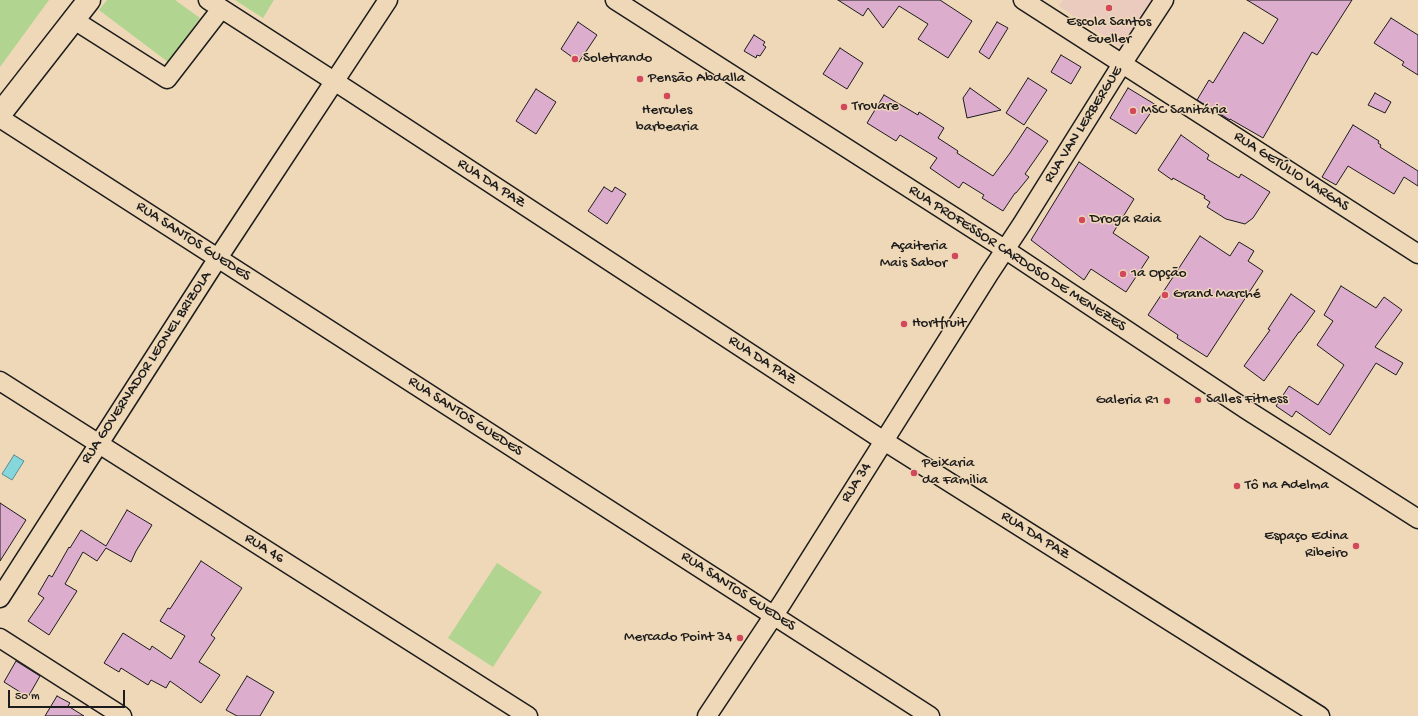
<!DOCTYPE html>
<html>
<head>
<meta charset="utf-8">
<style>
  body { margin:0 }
  #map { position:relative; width:1418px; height:716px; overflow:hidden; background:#efd8b7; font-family:"Gochi Hand",sans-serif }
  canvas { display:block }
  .scale { position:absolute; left:8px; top:690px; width:117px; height:18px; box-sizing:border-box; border:2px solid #1c1c1c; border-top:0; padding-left:5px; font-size:12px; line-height:14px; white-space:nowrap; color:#1c1c1c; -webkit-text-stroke:3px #efd8b7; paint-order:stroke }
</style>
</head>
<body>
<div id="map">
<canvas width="1418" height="716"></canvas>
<div class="scale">50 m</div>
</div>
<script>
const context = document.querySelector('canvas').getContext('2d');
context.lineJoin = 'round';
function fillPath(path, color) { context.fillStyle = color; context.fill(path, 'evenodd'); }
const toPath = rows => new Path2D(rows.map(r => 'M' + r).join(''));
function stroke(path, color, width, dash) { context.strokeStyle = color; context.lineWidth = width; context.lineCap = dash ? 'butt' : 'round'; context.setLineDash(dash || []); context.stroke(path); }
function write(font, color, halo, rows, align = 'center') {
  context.font = font + ' "Gochi Hand",sans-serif'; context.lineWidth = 3; context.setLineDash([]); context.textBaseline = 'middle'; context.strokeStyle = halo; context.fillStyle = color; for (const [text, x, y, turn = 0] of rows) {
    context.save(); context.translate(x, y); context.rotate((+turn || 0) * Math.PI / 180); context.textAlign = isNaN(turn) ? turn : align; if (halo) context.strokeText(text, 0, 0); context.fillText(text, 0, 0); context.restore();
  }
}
const built = toPath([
  [1063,0,1150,0,1154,2,1123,49,1059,6]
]);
const green = toPath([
  [0,0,49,0,0,67],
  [107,0,175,0,200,18,168,62,99,10],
  [235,0,274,0,263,18],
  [497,563,542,592,493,667,448,638]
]);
const water = toPath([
  [14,455,24,461,12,480,2,474,14,455]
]);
const building = toPath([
  [838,0,940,0,972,21,948,58,918,39,928,24,899,6,883,28,868,8,863,16,838,0],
  [1247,0,1352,0,1317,55,1312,52,1263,138,1230,119,1230,120,1197,100,1209,80,1213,83,1244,32,1263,44,1278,19,1247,0],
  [1391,18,1418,35,1418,75,1402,65,1404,62,1374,43,1391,18],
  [578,22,597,35,579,62,561,49,578,22],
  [997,22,1008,28,989,59,979,52,997,22],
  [754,35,765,42,763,45,766,47,760,56,757,55,756,58,744,51,754,35],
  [840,48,863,63,847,89,823,74,840,48],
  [1061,55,1081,67,1071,84,1051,72,1061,55],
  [1028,78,1047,90,1024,125,1006,113,1028,78],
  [970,88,1001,110,967,118,963,98,970,88],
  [1128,88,1156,105,1136,134,1110,118,1128,88],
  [536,89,556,102,536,134,516,121,536,89],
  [1375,93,1391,102,1385,113,1368,105,1375,93],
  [884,95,918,115,919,112,944,128,938,138,958,151,957,153,993,176,1010,153,1027,127,1048,141,1025,174,1029,177,1016,193,1015,193,1003,211,982,198,984,195,963,182,959,188,930,168,937,158,900,135,896,141,867,123,884,95],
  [1353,125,1379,141,1378,143,1381,145,1380,147,1418,171,1418,186,1404,177,1394,194,1348,166,1336,185,1322,177,1353,125],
  [1181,135,1209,155,1207,159,1239,178,1241,174,1270,192,1253,218,1245,224,1226,219,1207,207,1210,202,1204,198,1205,196,1173,178,1172,180,1158,170,1181,135],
  [1079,162,1134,199,1113,233,1149,257,1126,292,1091,269,1084,280,1031,240,1079,162],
  [604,187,612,192,615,187,626,194,607,224,588,211,604,187],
  [1200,236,1230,256,1239,242,1254,251,1248,261,1263,271,1207,357,1177,338,1178,335,1148,315,1200,236],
  [1341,286,1376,308,1384,297,1402,310,1375,347,1403,363,1396,375,1376,363,1330,435,1296,411,1292,417,1276,406,1289,386,1318,405,1344,365,1317,345,1333,321,1324,315,1341,286],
  [1291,294,1315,311,1300,332,1299,332,1264,381,1244,366,1270,330,1268,329,1291,294],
  [0,503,26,520,0,561,0,503],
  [127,510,152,525,136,551,131,562,106,548,97,561,83,552,65,584,77,591,49,635,28,621,44,598,38,594,49,575,52,577,69,547,70,548,81,530,106,546,127,510],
  [201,561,242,588,211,635,215,638,199,662,220,675,201,703,170,681,166,688,151,680,148,685,121,668,119,672,104,663,123,633,150,650,152,646,171,659,185,636,160,621,168,608,170,609,201,561],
  [16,661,40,676,28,697,4,682,16,661],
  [247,676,274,692,260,716,237,716,226,710,247,676],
  [57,696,70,703,68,706,84,716,45,716,57,696]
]);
const minor = toPath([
  [208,0,351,92,884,441,1320,716],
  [615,0,1006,250,1247,410,1418,519],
  [1023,0,1418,254],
  [74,20,167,79,221,9],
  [0,118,930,716],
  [0,381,528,716],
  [0,598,218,258,388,0],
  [0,638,122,716],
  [707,716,782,603,989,274,1022,224,1122,64,1164,0]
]);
const major = toPath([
  [0,114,89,0]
]);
const markers = [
  [1109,8,4,"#d1495b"],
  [575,59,4,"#d1495b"],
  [640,79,4,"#d1495b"],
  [667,96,4,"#d1495b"],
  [844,107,4,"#d1495b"],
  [1133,111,4,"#d1495b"],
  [1082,220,4,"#d1495b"],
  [955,256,4,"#d1495b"],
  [1123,274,4,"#d1495b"],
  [1165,295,4,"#d1495b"],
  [904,324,4,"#d1495b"],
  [1198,400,4,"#d1495b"],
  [1167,401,4,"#d1495b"],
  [914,473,4,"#d1495b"],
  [1237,486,4,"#d1495b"],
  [1356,546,4,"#d1495b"],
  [740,638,4,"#d1495b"]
];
const poiNames = [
  ["Escola Santos",1109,23,"center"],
  ["Gueller",1109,40,"center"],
  ["Soletrando",583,59],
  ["Pensão Abdalla",648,79],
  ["Trovare",852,107],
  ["Hercules",667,111,"center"],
  ["barbearia",667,128,"center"],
  ["MSC Sanitária",1141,111],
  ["Droga Raia",1090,220],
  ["Açaiteria",947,247,"right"],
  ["Mais Sabor",947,264,"right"],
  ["1a Opção",1131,274],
  ["Grand Marché",1173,295],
  ["Hortfruit",912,324],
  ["Salles Fitness",1206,400],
  ["Galeria R1",1159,401,"right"],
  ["Peixaria",922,464],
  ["da Familia",922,481],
  ["Tô na Adelma",1245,486],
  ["Espaço Edina",1348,537,"right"],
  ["Ribeiro",1348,554,"right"],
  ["Mercado Point 34",732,638,"right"]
];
const streetNames = [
  ["RUA VAN LERBERGUE",1084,125,-58],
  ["RUA GETÚLIO VARGAS",1291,172,33],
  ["RUA DA PAZ",491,184,33],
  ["RUA SANTOS GUEDES",193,242,33],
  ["RUA PROFESSOR CARDOSO DE MENEZES",1017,259,33],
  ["RUA DA PAZ",762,361,33],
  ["RUA GOVERNADOR LEONEL BRIZOLA",147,368,-57],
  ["RUA SANTOS GUEDES",465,417,33],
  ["RUA 34",857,483,-58],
  ["RUA DA PAZ",1035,536,32],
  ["RUA 46",264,549,32],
  ["RUA SANTOS GUEDES",738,592,33]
];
fillPath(built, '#eacbbe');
fillPath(green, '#b1d590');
fillPath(water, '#86d7dc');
stroke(water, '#5c8c8f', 1);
fillPath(building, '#ddadce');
stroke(building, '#1c1c1c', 1);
stroke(minor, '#1c1c1c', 21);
stroke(major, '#1c1c1c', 25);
stroke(minor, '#efd8b7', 18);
stroke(major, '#efd8b7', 22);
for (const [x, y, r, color] of markers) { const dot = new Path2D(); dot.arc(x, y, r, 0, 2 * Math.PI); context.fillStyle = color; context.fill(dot); stroke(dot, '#efd8b7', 1.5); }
write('15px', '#1c1c1c', '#efd8b7', poiNames, 'left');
write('15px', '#1c1c1c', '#efd8b7', streetNames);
</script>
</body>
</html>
